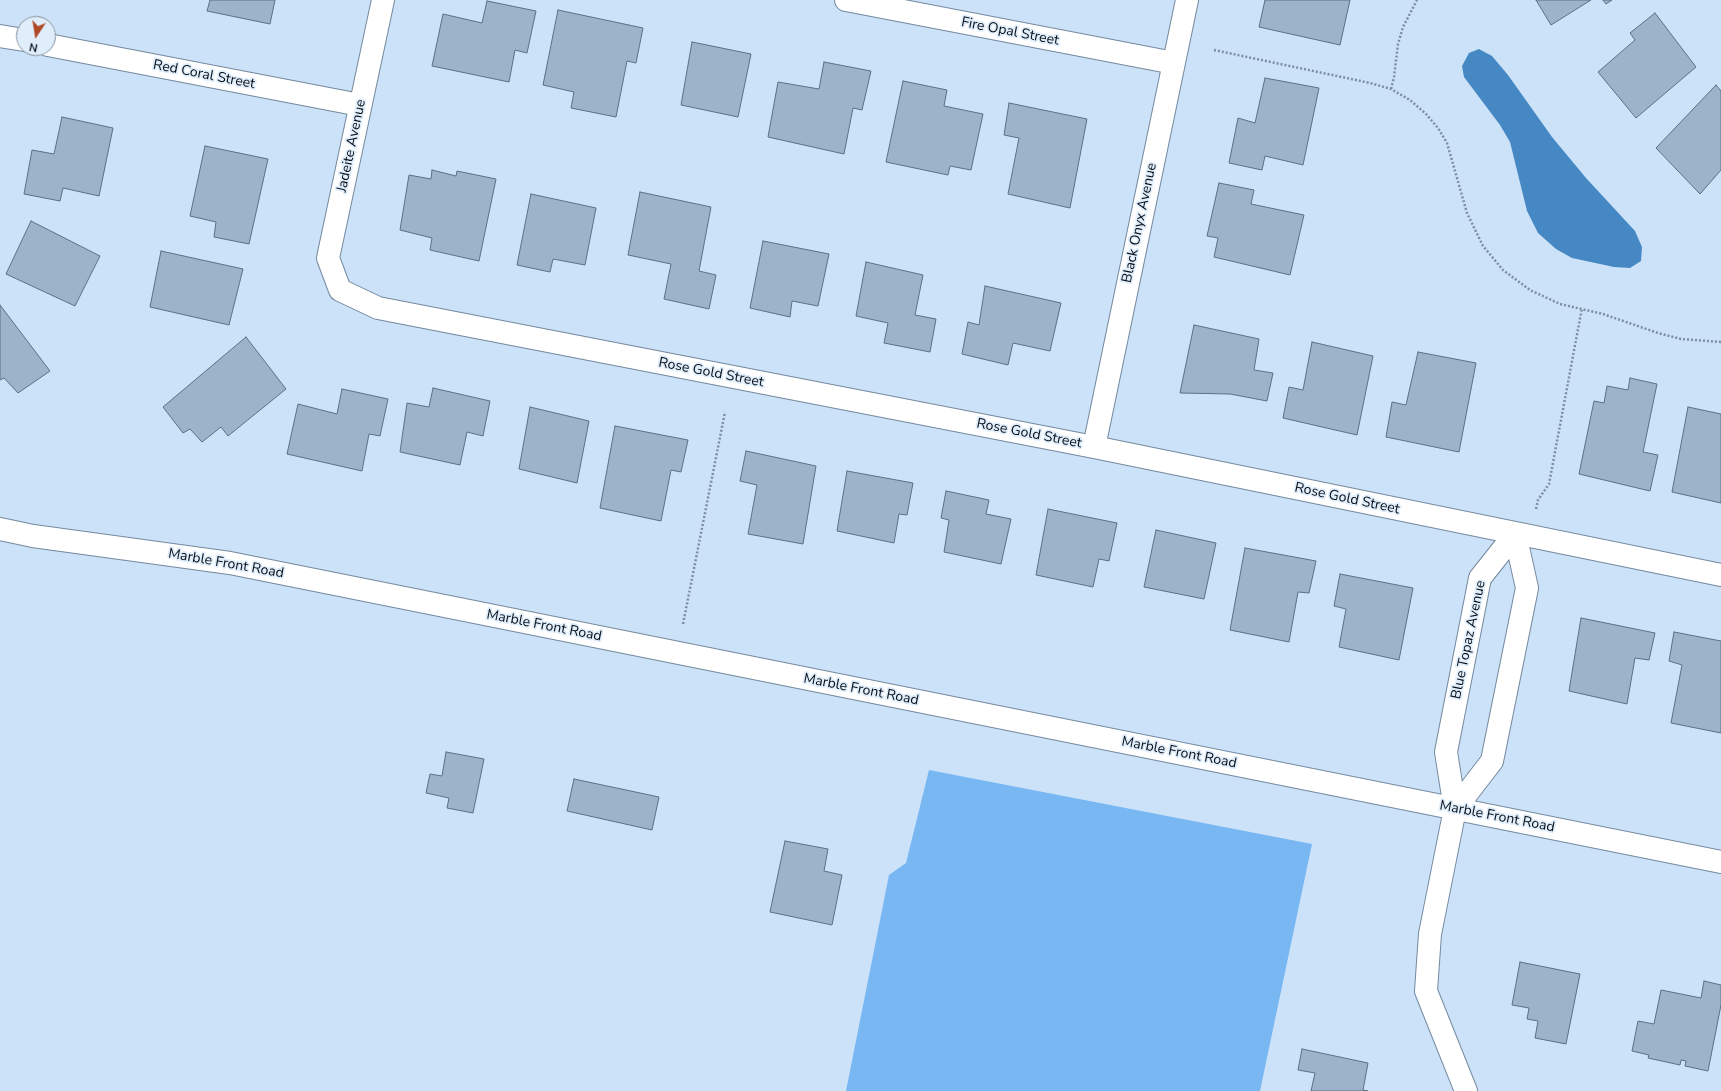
<!DOCTYPE html>
<html>
<head>
<meta charset="utf-8">
<style>
  body { margin:0 }
  #map { position:relative; width:1721px; height:1091px; overflow:hidden; background:#cbe2f9; font-family:"Nunito Sans",sans-serif }
  canvas { display:block }
  .north { position:absolute; left:16px; top:16px; width:40px; height:40px; box-sizing:border-box; background:#e0eefc; border:1px solid #8994a0; border-radius:50%; rotate:192deg; font-size:11px; font-weight:700; line-height:16px; text-align:center; color:#070e16 }
  .north::after { content:''; display:block; margin:auto; width:14px; height:18px; background:#b14927; clip-path:polygon(50% 0,100% 100%,50% 72%,0 100%) }
</style>
</head>
<body>
<div id="map">
<canvas width="1721" height="1091"></canvas>
<div class="north">N</div>
</div>
<script>
const context = document.querySelector('canvas').getContext('2d');
context.lineJoin = 'round';
function fillPath(path, color) { context.fillStyle = color; context.fill(path, 'evenodd'); }
const toPath = rows => new Path2D(rows.map(r => 'M' + r).join(''));
function stroke(path, color, width, dash) { context.strokeStyle = color; context.lineWidth = width; context.lineCap = dash ? 'butt' : 'round'; context.setLineDash(dash || []); context.stroke(path); }
function write(font, color, halo, rows, align = 'center') {
  context.font = font + ' "Nunito Sans",sans-serif'; context.lineWidth = 3.5; context.setLineDash([]); context.textBaseline = 'middle'; context.strokeStyle = halo; context.fillStyle = color; for (const [text, x, y, turn = 0] of rows) {
    context.save(); context.translate(x, y); context.rotate((+turn || 0) * Math.PI / 180); context.textAlign = isNaN(turn) ? turn : align; if (halo) context.strokeText(text, 0, 0); context.fillText(text, 0, 0); context.restore();
  }
}
const green = toPath([
  [929,770,1312,844,1260,1091,846,1091,889,875,906,863]
]);
const water = toPath([
  [1479,49,1492,56,1508,75,1552,137,1586,178,1635,231,1642,247,1641,261,1630,268,1614,267,1572,258,1556,249,1538,233,1527,211,1510,142,1500,125,1464,77,1462,66,1469,53]
]);
const building = toPath([
  [210,0,275,0,270,24,207,11,210,0],
  [1265,0,1350,0,1340,45,1259,27,1265,0],
  [1536,0,1591,0,1551,25,1536,0],
  [1603,0,1612,0,1606,4,1603,0],
  [487,1,536,11,527,53,515,50,509,82,432,66,443,14,482,23,487,1],
  [558,10,643,28,636,63,627,61,616,117,571,108,574,92,543,85,558,10],
  [1655,13,1696,67,1636,118,1598,72,1635,40,1630,33,1655,13],
  [692,42,751,54,738,117,681,105,692,42],
  [824,62,871,71,862,110,853,108,844,154,768,137,778,82,819,89,824,62],
  [1265,78,1319,88,1303,165,1265,156,1262,170,1229,163,1238,118,1255,123,1265,78],
  [903,81,947,90,944,106,983,114,971,170,950,166,948,175,886,162,903,81],
  [1716,85,1721,91,1721,170,1700,194,1656,148,1716,85],
  [1009,103,1087,119,1070,208,1008,194,1019,138,1004,135,1009,103],
  [62,117,113,128,99,196,63,188,60,201,24,194,32,150,54,154,62,117],
  [205,146,268,159,249,244,214,237,216,222,190,216,205,146],
  [432,170,456,176,457,171,496,179,479,261,430,250,432,238,400,230,409,175,431,179,432,170],
  [1219,183,1254,190,1251,204,1304,215,1290,275,1214,257,1218,238,1207,236,1219,183],
  [640,192,711,207,699,271,716,275,709,309,664,299,671,264,628,255,640,192],
  [531,194,596,208,585,265,553,259,550,272,517,265,531,194],
  [31,221,100,256,75,306,6,274,31,221],
  [763,241,829,254,818,306,792,301,790,317,750,308,763,241],
  [161,251,243,269,229,325,150,307,161,251],
  [866,262,923,275,915,315,936,319,930,352,884,343,888,323,856,316,866,262],
  [985,286,1061,303,1050,351,1013,343,1008,365,962,354,968,322,979,325,985,286],
  [0,305,50,371,18,393,4,378,0,380,0,305],
  [1194,325,1259,339,1254,370,1273,373,1267,401,1230,394,1180,393,1194,325],
  [246,337,286,389,228,436,221,427,202,442,190,429,183,433,163,407,246,337],
  [1312,342,1373,356,1357,435,1283,418,1289,387,1303,390,1312,342],
  [1418,352,1476,363,1459,452,1386,437,1392,402,1406,405,1418,352],
  [1630,378,1657,384,1643,452,1658,455,1650,491,1579,474,1594,401,1604,403,1607,386,1628,390,1630,378],
  [433,388,490,401,483,436,467,432,460,465,400,452,407,403,429,407,433,388],
  [342,389,388,399,380,436,369,434,362,471,287,454,298,404,337,414,342,389],
  [530,407,589,421,577,483,519,469,530,407],
  [1688,407,1721,414,1721,503,1672,492,1688,407],
  [615,426,688,440,681,472,671,470,661,521,600,508,615,426],
  [746,451,816,466,803,544,748,534,757,485,740,481,746,451],
  [847,471,913,483,907,515,899,514,894,543,837,531,847,471],
  [946,491,989,500,986,514,1011,519,1001,564,944,552,949,520,941,518,946,491],
  [1048,509,1117,523,1109,561,1099,559,1093,587,1036,575,1048,509],
  [1156,530,1216,543,1204,599,1144,587,1156,530],
  [1245,548,1316,561,1309,593,1298,592,1289,642,1230,630,1245,548],
  [1340,574,1413,588,1399,660,1339,647,1346,609,1334,606,1340,574],
  [1581,618,1655,633,1649,660,1635,658,1627,704,1569,691,1581,618],
  [1674,632,1721,641,1721,733,1671,723,1682,665,1669,661,1674,632],
  [446,752,484,759,473,813,447,808,449,798,426,793,430,774,442,776,446,752],
  [574,779,659,797,652,830,567,811,574,779],
  [785,841,828,849,824,871,842,875,832,925,770,912,785,841],
  [1520,962,1580,974,1566,1044,1535,1038,1538,1021,1527,1019,1529,1008,1512,1005,1520,962],
  [1704,981,1721,985,1721,1005,1708,1071,1685,1066,1686,1061,1681,1060,1680,1065,1648,1058,1649,1055,1632,1051,1638,1021,1654,1024,1661,990,1701,998,1704,981],
  [1302,1049,1368,1063,1363,1090,1368,1091,1311,1091,1315,1073,1298,1070,1302,1049]
]);
const path = toPath([
  [1214,50,1370,83,1391,89,1410,100,1426,114,1438,128,1447,143,1467,213,1483,246,1503,270,1530,290,1560,304,1603,314,1658,333,1681,339,1721,342],
  [1391,89,1394,77,1398,44,1403,27,1417,0],
  [1536,509,1538,500,1549,484,1582,308],
  [683,624,725,412]
]);
const minor = toPath([
  [383,0,328,258,340,290,378,308,1094,447,1721,575],
  [846,0,1174,63],
  [0,36,24,40],
  [48,45,360,105],
  [1094,447,1187,0],
  [1455,809,1492,761,1527,588,1515,534],
  [1466,1091,1426,991,1430,934,1455,809,1446,752,1480,578,1515,534]
]);
const tertiary = toPath([
  [0,529,33,536,230,563,1721,862]
]);
const streetNames = [
  ["Fire Opal Street",1010,32,11],
  ["Red Coral Street",204,75,11],
  ["Jadeite Avenue",352,146,-78],
  ["Black Onyx Avenue",1140,223,-78],
  ["Rose Gold Street",711,373,11],
  ["Rose Gold Street",1029,434,11],
  ["Rose Gold Street",1347,499,12],
  ["Marble Front Road",226,564,10],
  ["Marble Front Road",544,626,11],
  ["Blue Topaz Avenue",1469,640,-78],
  ["Marble Front Road",861,690,11],
  ["Marble Front Road",1179,753,11],
  ["Marble Front Road",1497,817,11]
];
fillPath(green, '#79b7f2');
fillPath(water, '#4688c3');
fillPath(building, '#9db3c9');
stroke(building, '#5b7084', 1);
stroke(minor, '#74899e', 24);
stroke(tertiary, '#74899e', 24);
stroke(path, '#7d8e9f', 2.5, [2, 2]);
stroke(minor, '#fff', 22);
stroke(tertiary, '#fff', 22);
write('14px', '#070e16', '#e0eefc', streetNames);
</script>
</body>
</html>
